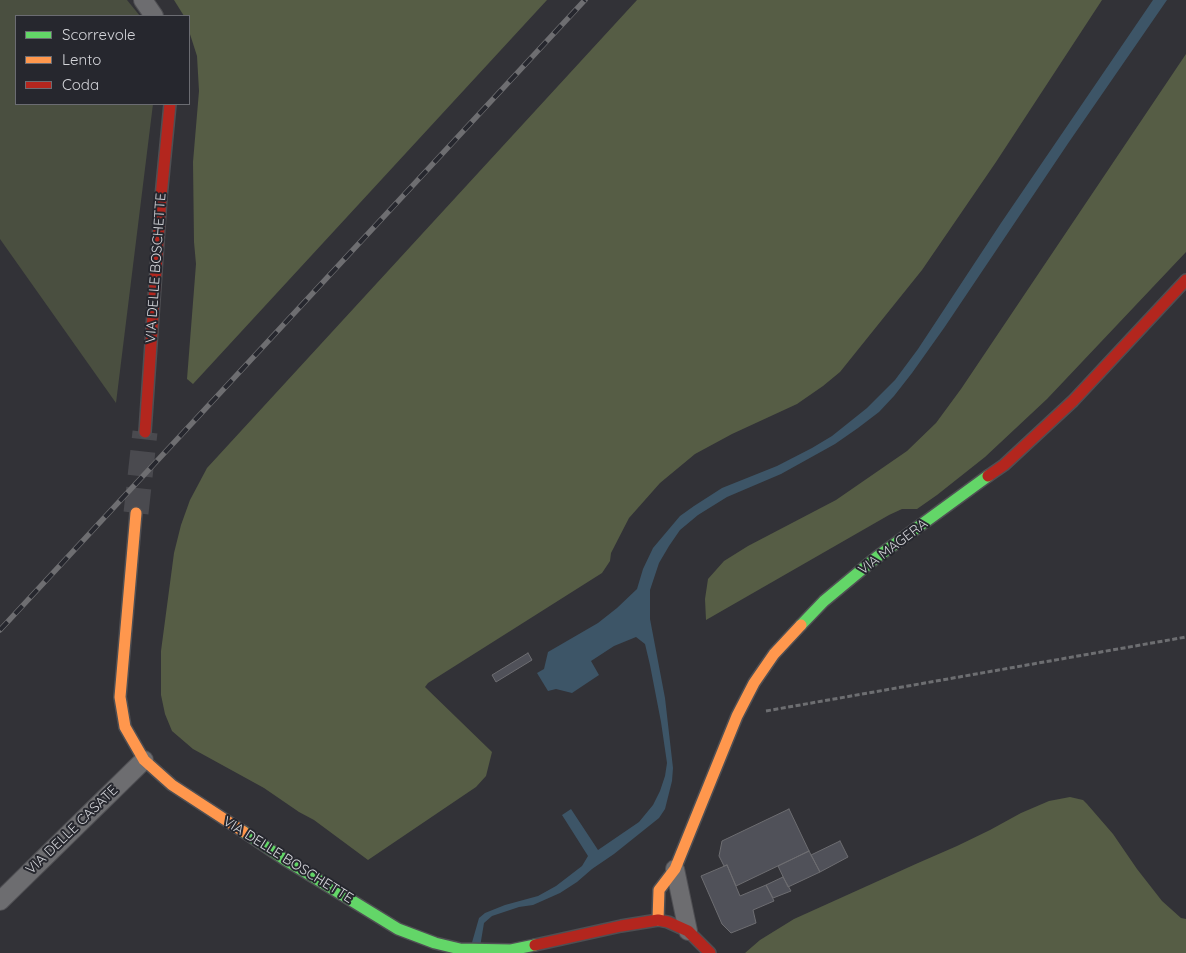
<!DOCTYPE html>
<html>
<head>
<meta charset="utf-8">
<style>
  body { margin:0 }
  #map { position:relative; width:1186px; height:953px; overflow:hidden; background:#323237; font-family:Quicksand,sans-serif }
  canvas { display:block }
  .legend { position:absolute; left:15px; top:15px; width:175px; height:90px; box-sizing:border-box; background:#26272e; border:1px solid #6b6c72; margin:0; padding:6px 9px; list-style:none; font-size:15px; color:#d3d4d9 }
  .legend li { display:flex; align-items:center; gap:10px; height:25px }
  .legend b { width:25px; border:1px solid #6b6c72 }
</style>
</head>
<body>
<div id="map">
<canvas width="1186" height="953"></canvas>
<ul class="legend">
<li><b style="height:6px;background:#63d668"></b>Scorrevole</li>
<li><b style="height:6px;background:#ff974d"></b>Lento</li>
<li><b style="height:6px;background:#b3261e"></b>Coda</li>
</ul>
</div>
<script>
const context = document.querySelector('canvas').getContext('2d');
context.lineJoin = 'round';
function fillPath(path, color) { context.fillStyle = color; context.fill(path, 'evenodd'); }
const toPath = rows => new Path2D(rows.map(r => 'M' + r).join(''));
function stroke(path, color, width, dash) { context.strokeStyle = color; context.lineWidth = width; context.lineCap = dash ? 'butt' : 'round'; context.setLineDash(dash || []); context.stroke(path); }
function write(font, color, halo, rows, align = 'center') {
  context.font = font + ' Quicksand,sans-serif'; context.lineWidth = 4; context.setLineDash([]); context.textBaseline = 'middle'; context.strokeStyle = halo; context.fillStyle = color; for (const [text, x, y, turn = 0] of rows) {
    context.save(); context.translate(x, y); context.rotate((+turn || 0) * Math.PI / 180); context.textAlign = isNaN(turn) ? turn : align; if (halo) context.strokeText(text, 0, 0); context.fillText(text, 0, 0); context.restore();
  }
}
const green = toPath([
  [0,0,127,0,140,16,16,16,16,104,153,104,116,403,0,239]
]);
const forest = toPath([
  [174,0,547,0,193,384,187,379,196,264,194,242,193,162,199,91,197,56,189,31,189,16,184,16],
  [637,0,1102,0,996,162,922,270,840,372,823,386,797,404,732,434,695,454,660,483,629,518,611,553,610,561,602,573,428,683,425,687,492,752,486,776,476,787,368,860,314,820,299,812,264,788,193,749,172,731,165,714,161,695,161,651,174,553,181,525,190,500,207,468],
  [1186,54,1186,252,1047,399,985,457,937,495,917,509,902,509,889,515,706,620,705,599,708,579,724,561,748,546,836,500,907,451,936,423,961,389],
  [1070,797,1083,800,1087,804,1113,834,1137,869,1162,901,1181,918,1186,919,1186,953,745,953,760,940,794,919,918,863,957,846,990,830,1021,813,1049,801]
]);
const water = toPath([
  [1153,0,1167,0,1069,142,944,328,912,373,894,396,879,412,858,428,835,444,781,474,727,497,698,515,680,530,669,546,659,563,650,590,650,619,665,698,673,768,672,781,665,809,659,818,614,854,592,869,577,882,560,893,533,905,519,907,492,916,484,923,479,953,469,953,479,918,485,913,505,905,538,896,556,886,582,866,588,856,562,815,571,809,598,850,639,822,653,805,660,791,665,776,667,763,661,722,650,665,645,644,636,637,614,646,591,661,599,675,572,693,556,689,548,691,537,673,544,669,548,652,598,623,617,608,637,589,643,569,653,548,680,516,694,506,722,488,777,466,812,448,832,436,867,408,895,380,918,349,1001,223]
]);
const building = toPath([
  [528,653,532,660,496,682,492,675,528,653],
  [789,809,809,851,736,886,727,865,724,866,719,856,722,841,789,809],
  [840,841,848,857,820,872,811,855,840,841],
  [809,851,820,872,788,887,778,866,809,851],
  [727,865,740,896,766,885,774,901,753,910,756,923,731,933,722,924,701,876,727,865],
  [783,877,791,891,773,898,766,885,783,877]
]);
const secondaryTunnel = toPath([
  [136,513,145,432]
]);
const path = toPath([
  [766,711,1186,637]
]);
const street = toPath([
  [143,0,154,16],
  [675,869,688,931],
  [0,901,144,760]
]);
const fast = toPath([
  [801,625,824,601,877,557,988,476],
  [244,832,284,859,398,929,435,943,460,949,511,950,535,945]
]);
const slow = toPath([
  [136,513,120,697,125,727,144,760,172,785,244,832],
  [658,920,659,890,675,869,737,716,754,683,774,654,801,625]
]);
const jam = toPath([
  [145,432,161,197,170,104],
  [988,476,1004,465,1073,401,1186,280],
  [535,945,621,926,658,920,668,922,688,931,710,953]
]);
const rail = toPath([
  [0,630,585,0]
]);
const streetNames = [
  ["VIA DELLE BOSCHETTE",156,268,-86],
  ["VIA MAGERA",893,547,-37],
  ["VIA DELLE CASATE",72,830,-44],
  ["VIA DELLE BOSCHETTE",288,860,32]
];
fillPath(green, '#4a4f40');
fillPath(forest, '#565d45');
fillPath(water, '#3d5567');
fillPath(building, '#505159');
stroke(building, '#6d6d71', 1);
stroke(secondaryTunnel, '#4a4a4f', 25, [25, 12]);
stroke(street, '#4f4f53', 20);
stroke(fast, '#4f4f53', 14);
stroke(slow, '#4f4f53', 14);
stroke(jam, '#4f4f53', 14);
stroke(path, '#6d6e71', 3, [5, 2.5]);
stroke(street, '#6d6d70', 18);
stroke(fast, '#63d668', 11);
stroke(slow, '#ff974d', 11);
stroke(jam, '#b3261e', 11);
stroke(rail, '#6e6e71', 5.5);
stroke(rail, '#26272e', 4, [11]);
write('14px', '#d3d4d9', '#26272e', streetNames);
</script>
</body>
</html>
